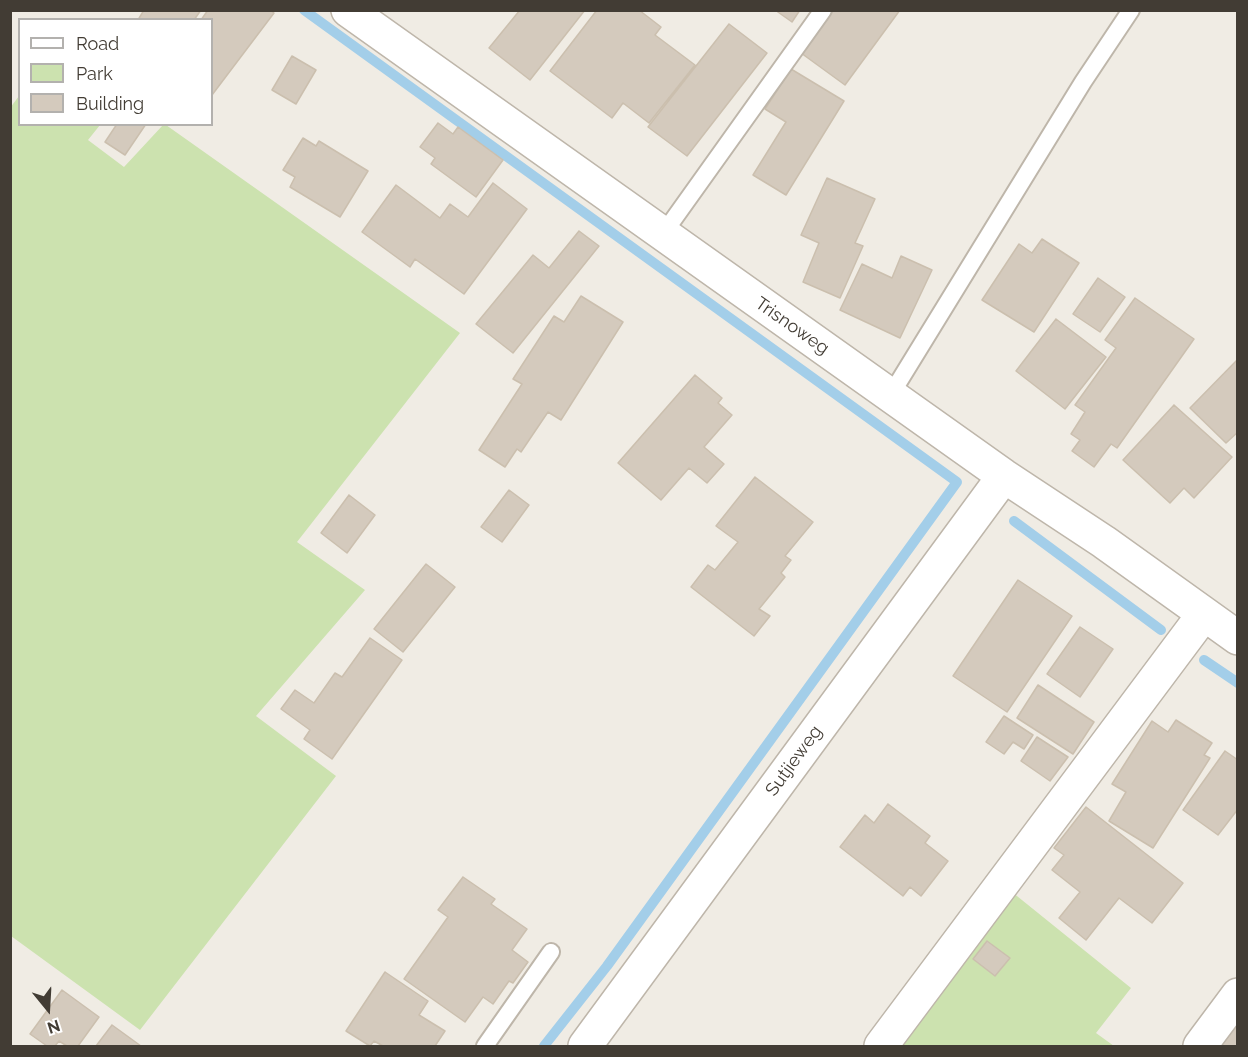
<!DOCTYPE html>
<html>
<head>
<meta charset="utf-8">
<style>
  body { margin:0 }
  #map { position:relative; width:1248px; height:1057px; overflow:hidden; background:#f0ece4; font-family:Raleway,sans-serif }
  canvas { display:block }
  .frame { position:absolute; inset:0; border:12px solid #423c34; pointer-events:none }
  .legend { position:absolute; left:18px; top:18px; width:195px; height:108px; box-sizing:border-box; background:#fff; border:2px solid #b3b1ae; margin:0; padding:8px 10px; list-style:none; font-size:18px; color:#423c34 }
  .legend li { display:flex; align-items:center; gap:12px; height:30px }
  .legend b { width:30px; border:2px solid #b3b1ae }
  .north { position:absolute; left:18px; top:979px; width:60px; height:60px; -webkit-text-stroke:4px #fff; paint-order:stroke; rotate:162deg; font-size:16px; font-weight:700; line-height:24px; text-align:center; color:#423c34 }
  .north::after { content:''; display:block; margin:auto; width:21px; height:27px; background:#423c34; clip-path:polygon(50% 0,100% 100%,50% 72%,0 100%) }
</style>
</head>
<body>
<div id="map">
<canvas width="1248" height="1057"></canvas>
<div class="frame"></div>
<ul class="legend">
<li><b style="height:8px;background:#fff"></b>Road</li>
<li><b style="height:16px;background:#cce2af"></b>Park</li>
<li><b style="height:16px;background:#d4cabd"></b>Building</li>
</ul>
<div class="north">N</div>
</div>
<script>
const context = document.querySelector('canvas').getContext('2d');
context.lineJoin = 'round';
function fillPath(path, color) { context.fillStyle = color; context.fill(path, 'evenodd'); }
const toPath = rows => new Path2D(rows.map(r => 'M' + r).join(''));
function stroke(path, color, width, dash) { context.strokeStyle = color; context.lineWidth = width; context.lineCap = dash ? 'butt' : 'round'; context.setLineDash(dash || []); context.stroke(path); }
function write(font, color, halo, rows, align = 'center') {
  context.font = font + ' Raleway,sans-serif'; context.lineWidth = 6; context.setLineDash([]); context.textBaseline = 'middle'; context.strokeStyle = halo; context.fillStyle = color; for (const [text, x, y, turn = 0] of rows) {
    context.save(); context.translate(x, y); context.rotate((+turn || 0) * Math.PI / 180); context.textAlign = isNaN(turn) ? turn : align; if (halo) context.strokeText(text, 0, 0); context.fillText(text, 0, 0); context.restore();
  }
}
const green = toPath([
  [19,96,20,124,100,125,88,140,124,167,163,125,166,125,460,333,297,542,365,590,256,716,336,776,140,1030,11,936,10,108],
  [1012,892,1131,988,1096,1033,1114,1046,900,1046]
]);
const stream = toPath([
  [304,10,957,482,607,966,544,1046],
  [1014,521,1161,630],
  [1204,660,1238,683]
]);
const building = toPath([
  [144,10,201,10,194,20,138,20,144,10],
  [208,10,270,10,274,13,212,95,212,20,201,20,208,10],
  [520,10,585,10,530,80,489,48,520,10],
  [597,10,639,10,661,27,655,35,695,65,649,123,623,103,612,118,550,71,597,10],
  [775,10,800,10,792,22,775,10],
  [833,10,900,10,845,85,801,53,833,10],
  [729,24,767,53,687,156,648,127,729,24],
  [292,56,316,70,296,104,272,90,292,56],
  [791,69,844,101,786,195,753,175,786,122,765,109,791,69],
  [438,123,453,134,458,127,503,160,476,197,431,164,435,158,420,147,438,123],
  [117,124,146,124,125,155,105,142,117,124],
  [303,138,316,146,319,141,368,171,340,217,290,187,295,177,283,170,303,138],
  [827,178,875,199,855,243,863,246,840,298,803,282,819,243,801,235,827,178],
  [493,183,527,209,464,294,415,259,410,267,362,232,396,185,440,218,450,204,468,217,493,183],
  [579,231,599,246,513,353,476,324,533,255,549,268,579,231],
  [1042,239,1079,263,1034,332,982,300,1019,244,1032,253,1042,239],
  [901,256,932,270,900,338,840,310,862,264,892,278,901,256],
  [1098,278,1125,297,1100,332,1073,314,1098,278],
  [581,296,623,322,561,420,548,412,521,452,517,449,505,467,479,450,522,384,513,379,554,316,564,322,581,296],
  [1135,298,1194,339,1117,448,1111,444,1094,467,1072,451,1080,440,1071,434,1085,412,1075,405,1116,348,1105,340,1135,298],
  [1056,319,1106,357,1065,409,1016,371,1056,319],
  [1238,359,1238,432,1226,443,1190,408,1238,359],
  [695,375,722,398,718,403,732,415,704,447,724,464,707,483,689,468,661,500,618,463,695,375],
  [1174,405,1232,457,1194,498,1184,488,1170,503,1123,460,1174,405],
  [755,477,813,522,785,556,791,560,781,573,785,577,759,609,770,616,754,636,691,587,708,565,715,570,738,542,716,526,755,477],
  [509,490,529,505,502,542,481,527,509,490],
  [349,495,375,515,347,553,321,533,349,495],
  [426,564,455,587,403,652,374,629,426,564],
  [1018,580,1072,616,1007,712,953,676,1018,580],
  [1080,627,1113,649,1080,697,1047,674,1080,627],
  [370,638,402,660,332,759,304,739,310,730,281,709,295,690,314,703,335,673,342,677,370,638],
  [1038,685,1094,722,1073,754,1017,718,1038,685],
  [1004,716,1033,735,1024,749,1013,742,1004,754,986,742,1004,716],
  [1176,720,1212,743,1204,755,1210,758,1153,848,1109,821,1126,792,1112,784,1152,721,1168,732,1176,720],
  [1037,737,1068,757,1050,781,1021,761,1037,737],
  [1225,751,1238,760,1238,809,1218,835,1183,810,1225,751],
  [888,804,930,836,925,843,948,861,921,896,910,887,903,896,840,847,865,815,874,823,888,804],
  [1086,807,1183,883,1152,923,1119,898,1086,940,1059,918,1080,892,1052,870,1064,855,1054,848,1086,807],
  [463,877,495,899,491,904,527,929,512,950,528,962,513,983,509,981,493,1004,483,997,465,1022,404,979,448,917,438,910,463,877],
  [987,941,1010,958,995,976,973,959,987,941],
  [385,972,428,1001,419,1015,445,1031,435,1046,383,1046,374,1041,370,1046,346,1031,385,972],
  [62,990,99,1017,78,1046,67,1046,59,1041,55,1046,47,1046,30,1034,62,990],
  [1238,1003,1238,1046,1206,1046,1238,1003],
  [112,1025,141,1046,96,1046,112,1025]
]);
const service = toPath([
  [663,234,823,10],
  [890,396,1083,82,1131,10],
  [485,1046,551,952]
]);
const minor = toPath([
  [348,10,1004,476,1104,542,1238,638],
  [585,1046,1004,476],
  [881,1046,1204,614],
  [1200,1046,1238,995]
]);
const streetNames = [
  ["Trisnoweg",792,326,35],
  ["Sutjieweg",794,761,-54]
];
fillPath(green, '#cce2af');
stroke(stream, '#a3cee9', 10);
fillPath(building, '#d4cabd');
stroke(building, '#cbbfae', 1.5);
stroke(service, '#beb6aa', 20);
stroke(minor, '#beb6aa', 36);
stroke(service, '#fff', 16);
stroke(minor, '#fff', 33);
write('18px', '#423c34', '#fff', streetNames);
</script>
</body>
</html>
